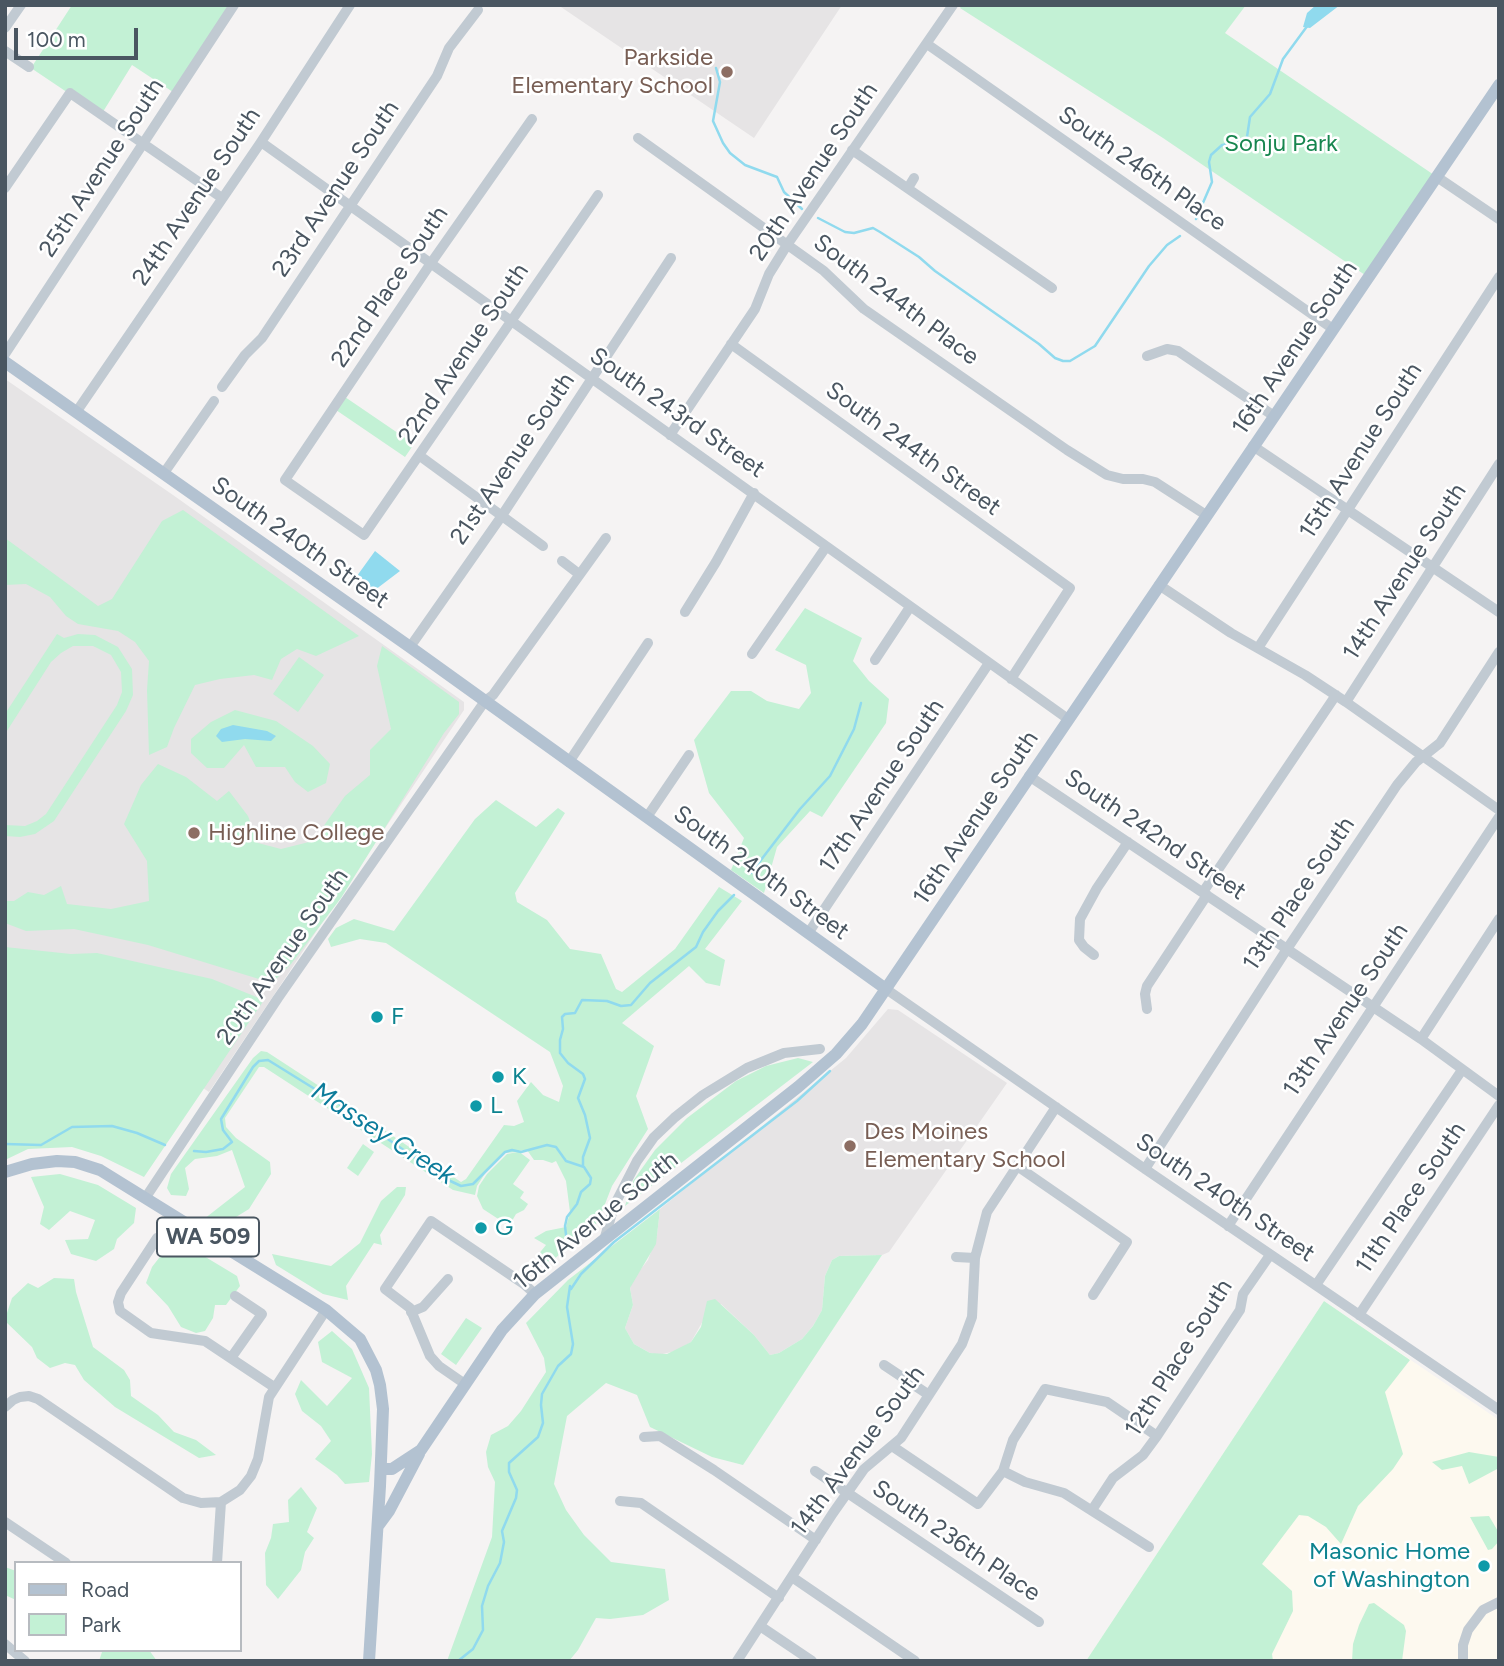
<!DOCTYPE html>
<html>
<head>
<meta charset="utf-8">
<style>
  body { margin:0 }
  #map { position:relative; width:1504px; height:1666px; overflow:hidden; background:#f5f3f3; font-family:Figtree,sans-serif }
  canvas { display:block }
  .frame { position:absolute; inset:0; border:7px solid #4a5661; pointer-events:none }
  .legend { position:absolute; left:14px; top:1561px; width:228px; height:91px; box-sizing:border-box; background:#fff; border:2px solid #b7bbc0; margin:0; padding:9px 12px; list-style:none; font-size:21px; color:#4a5661 }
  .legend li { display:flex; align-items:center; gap:14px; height:35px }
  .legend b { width:35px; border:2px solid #b7bbc0 }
  .scale { position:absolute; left:14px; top:28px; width:124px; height:32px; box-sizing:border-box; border:4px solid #4a5661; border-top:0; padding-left:9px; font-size:21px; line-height:24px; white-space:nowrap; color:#4a5661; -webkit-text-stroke:5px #fff; paint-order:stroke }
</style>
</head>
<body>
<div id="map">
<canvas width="1504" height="1666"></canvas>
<div class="frame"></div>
<ul class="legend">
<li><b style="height:9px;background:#b3c2d1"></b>Road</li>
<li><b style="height:19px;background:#c3f1d5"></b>Park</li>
</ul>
<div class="scale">100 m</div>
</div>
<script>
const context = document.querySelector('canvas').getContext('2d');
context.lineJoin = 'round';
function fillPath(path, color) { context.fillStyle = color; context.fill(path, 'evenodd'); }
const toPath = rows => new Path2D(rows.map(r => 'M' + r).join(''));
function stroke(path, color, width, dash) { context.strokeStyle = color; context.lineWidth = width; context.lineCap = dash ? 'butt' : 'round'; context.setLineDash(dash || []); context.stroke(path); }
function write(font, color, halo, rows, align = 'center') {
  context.font = font + ' Figtree,sans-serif'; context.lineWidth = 5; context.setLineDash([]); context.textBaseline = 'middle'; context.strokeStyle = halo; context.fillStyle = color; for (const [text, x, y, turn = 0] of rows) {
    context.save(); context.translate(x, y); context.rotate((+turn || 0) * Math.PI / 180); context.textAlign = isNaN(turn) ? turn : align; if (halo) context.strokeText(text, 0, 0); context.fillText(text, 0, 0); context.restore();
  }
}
const commercial = toPath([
  [1324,1301,1499,1420,1499,1661,1086,1661]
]);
const education = toPath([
  [558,5,842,5,754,138],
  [5,379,173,495,464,702,464,710,209,1092,5,955],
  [888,1009,898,1010,1007,1083,889,1252,882,1255,839,1256,832,1260,825,1276,822,1310,813,1326,802,1339,779,1353,770,1355,754,1335,721,1304,704,1319,691,1342,676,1351,658,1355,650,1353,634,1344,625,1328,633,1305,630,1288,632,1280,648,1260,657,1235,660,1209,846,1058]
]);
const green = toPath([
  [72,5,234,5,176,94,132,65,101,115,31,68],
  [962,5,1246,5,1225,33,1437,177,1368,277,1163,138,960,8],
  [345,397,414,444,405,457,336,410],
  [183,510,359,636,316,656,297,649,281,659,272,680,254,675,220,679,195,685,174,728,167,747,149,755,147,690,149,661,135,642,118,631,78,624,66,616,50,597,26,584,5,585,5,538,98,606,112,599,162,521],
  [805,608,862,638,853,661,869,681,889,699,886,723,822,817,810,811,777,847,764,893,731,870,744,838,709,793,694,740,731,691,751,691,767,701,799,709,811,693,806,665,775,650],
  [57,634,64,638,78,634,95,635,118,647,132,669,133,695,126,711,54,821,35,834,20,837,5,836,5,825,25,826,37,821,46,814,117,705,122,692,121,672,111,655,93,646,73,646,61,653,51,662,5,734,5,714],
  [382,646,459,702,459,714,444,733,341,898,291,964,272,983,148,945,74,929,26,931,5,923,5,901,14,901,28,892,44,895,61,886,67,904,111,909,149,901,147,861,124,824,141,785,158,764,186,777,217,801,229,791,248,816,258,843,281,849,313,841,345,796,370,775,370,750,391,729,377,666],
  [299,657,324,675,298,712,273,694],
  [235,710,276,721,313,746,330,764,326,783,308,792,295,782,285,767,256,767,244,745,224,768,207,768,191,753,191,739,211,722],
  [496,800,536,827,558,808,565,813,515,893,517,902,547,920,570,949,601,954,616,989,622,992,675,949,719,887,742,901,705,949,725,960,720,986,706,983,689,966,622,1023,654,1046,636,1096,648,1129,612,1186,598,1222,553,1260,540,1264,537,1256,546,1245,534,1238,546,1231,566,1227,570,1212,566,1181,556,1161,552,1163,543,1160,534,1160,527,1150,518,1151,530,1160,513,1184,524,1192,520,1198,528,1204,524,1210,516,1214,509,1226,483,1209,477,1196,479,1186,487,1174,507,1154,518,1152,505,1153,486,1172,477,1186,475,1195,453,1190,264,1067,259,1067,225,1118,226,1127,236,1138,270,1162,271,1174,249,1209,228,1222,260,1245,258,1256,221,1234,204,1219,245,1187,232,1150,217,1156,195,1159,185,1168,189,1189,186,1196,171,1195,167,1188,171,1174,253,1058,261,1051,267,1052,316,1084,461,1182,466,1179,504,1125,514,1126,524,1122,517,1101,531,1082,543,1095,559,1102,563,1086,550,1052,386,943,360,939,331,947,328,939,336,928,354,919,394,931,475,819],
  [5,947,71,954,97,953,212,979,264,1000,144,1177,101,1156,72,1147,28,1149,5,1160],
  [798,1058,813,1062,625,1206,633,1181,655,1150,687,1118,736,1081,766,1066],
  [363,1144,374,1152,358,1176,347,1168],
  [60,1174,98,1185,136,1208,134,1223,117,1239,114,1249,96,1261,71,1254,65,1240,88,1239,95,1220,70,1211,49,1230,40,1224,44,1207,31,1177],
  [397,1187,406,1187,405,1195,380,1235,382,1245,374,1243,346,1286,348,1300,323,1294,276,1265,272,1254,331,1266,360,1243,381,1201],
  [660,1209,656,1244,630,1288,633,1305,625,1328,634,1344,650,1353,667,1354,691,1342,701,1327,707,1301,715,1299,754,1335,770,1355,779,1353,802,1339,813,1326,822,1310,825,1276,832,1260,839,1256,882,1255,743,1465,712,1457,650,1427,637,1395,606,1383,567,1416,554,1484,566,1510,584,1535,611,1562,665,1569,669,1600,643,1615,610,1619,596,1618,578,1650,569,1661,447,1661,492,1537,495,1482,488,1467,486,1452,491,1435,508,1426,521,1411,546,1372,544,1358,526,1323,568,1280],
  [179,1241,237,1276,240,1286,226,1305,215,1305,213,1318,205,1331,196,1333,181,1327,168,1306,146,1283,152,1267,166,1249],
  [54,1278,74,1279,76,1292,93,1347,124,1370,130,1380,131,1396,158,1415,174,1432,196,1440,216,1455,199,1458,115,1407,84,1380,75,1365,65,1363,50,1368,37,1358,32,1347,5,1321,5,1319,12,1298,28,1283,38,1288],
  [1324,1301,1410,1360,1385,1392,1403,1454,1393,1469,1358,1506,1341,1544,1326,1527,1308,1516,1299,1515,1262,1564,1292,1591,1293,1611,1272,1654,1273,1661,1086,1661],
  [466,1318,482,1328,456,1365,441,1354],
  [332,1331,352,1349,369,1388,372,1454,369,1482,345,1484,337,1475,315,1459,331,1441,321,1426,302,1411,295,1394,301,1380,327,1406,352,1378,322,1362,318,1342],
  [1469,1452,1499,1457,1499,1468,1469,1484,1462,1466,1442,1470,1432,1462],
  [301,1487,317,1508,307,1532,314,1538,305,1552,301,1570,278,1599,266,1585,265,1553,271,1538,273,1524,289,1522,288,1500],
  [1489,1516,1499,1533,1499,1541,1492,1549,1488,1550,1470,1517],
  [5,1567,16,1571,16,1600,5,1595],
  [1374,1603,1404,1625,1406,1631,1402,1661,1352,1661,1353,1644,1359,1625,1369,1604],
  [100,1650,149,1650,157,1661,99,1661,102,1652]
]);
const water = toPath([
  [1316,5,1340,5,1310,28,1303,27,1307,13],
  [375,551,400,571,371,593,354,580],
  [233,725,267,731,276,736,271,741,245,739,222,742,216,736,221,729]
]);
const stream = toPath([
  [716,68,720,82,713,121,723,143,730,153,745,165,777,177,784,192,802,209],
  [818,218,845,232,854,233,873,228,880,232,919,257,935,271,1039,344,1055,358,1063,361,1070,361,1095,346,1149,266,1167,245,1180,236],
  [1196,219,1212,182,1209,162,1211,155,1222,145,1239,142,1247,137,1250,117,1270,94,1283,59,1308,25],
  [751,873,800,809,830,776,854,729,861,703],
  [5,1144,41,1145,72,1127,112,1126,137,1133,165,1145],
  [194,1151,206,1152,223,1149,232,1142,223,1130,221,1119,253,1067,259,1061,268,1060,360,1117,369,1126,444,1178,461,1186,473,1184,505,1152,512,1150,521,1152,547,1145,556,1147,566,1161,584,1167,591,1178,590,1184,581,1192,577,1204,567,1217,565,1226,567,1243],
  [583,1166,583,1157,590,1138,585,1115,578,1098,585,1079,583,1074,568,1063,560,1053,560,1040,563,1029,562,1017,565,1014,575,1013,582,1000,607,1001,621,1006,631,1005,650,983,696,947,703,932,718,911,734,895],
  [571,1289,581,1274,614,1242,797,1101,830,1071],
  [458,1661,473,1649,483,1630,482,1606,488,1586,500,1563,504,1542,502,1531,516,1498,517,1490,509,1472,509,1463,538,1437,543,1423,541,1405,542,1394,558,1366,571,1354,573,1344,567,1307,570,1286]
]);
const minor = toPath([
  [5,28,21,5],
  [927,44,1333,329],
  [5,51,29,67],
  [532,119,431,263,285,480,364,535,598,195],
  [638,138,824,271,864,309,1067,450,1107,475,1123,479,1143,479,1155,482,1206,515],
  [261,142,1068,719],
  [852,150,1052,288],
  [1437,177,1499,219],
  [5,188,70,93,222,198],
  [908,188,914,178],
  [731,344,1070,588,1011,679],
  [5,354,234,5],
  [1147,356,1167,349,1178,351,1274,416],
  [222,387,245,355,262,338,437,76,449,48,478,10],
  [77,411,261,142,350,5],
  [670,435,755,309,769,274,787,245,953,5],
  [1253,446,1499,612],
  [420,456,543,546],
  [164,473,214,401],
  [562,561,579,574],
  [1159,585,1231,633,1305,675,1346,702,1499,810],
  [685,612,716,562,754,493],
  [410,647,501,517,671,258],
  [1258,648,1499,277],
  [752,654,826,547],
  [875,660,910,607],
  [1346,702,1499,464],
  [569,762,648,643],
  [1029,776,1421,1039,1499,1096],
  [647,817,689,755],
  [1203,892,1336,695],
  [809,932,989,663],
  [1094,955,1084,947,1079,940,1080,919,1097,888,1128,842],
  [886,989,1145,1169,1499,1410],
  [1147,1009,1145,994,1147,986,1207,895],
  [1421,1039,1499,919],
  [1017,1166,1127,1242,1093,1295],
  [1145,1169,1287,949,1397,785,1416,762,1440,743,1499,652],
  [146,1197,278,998,485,701,493,695,606,538],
  [1228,1226,1499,817],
  [605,1237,614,1206,637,1161,654,1137,674,1118,703,1095,747,1068,784,1053,820,1049],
  [157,1238,121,1293,118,1302,120,1311,151,1333,205,1341,274,1387],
  [956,1257,975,1258],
  [1316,1285,1462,1070],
  [411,1312,423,1307,448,1279],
  [1359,1315,1499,1105],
  [231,1358,262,1314,235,1296],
  [884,1365,929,1395],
  [465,1384,439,1366,430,1356,410,1308,385,1289,431,1221,524,1284,535,1294],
  [5,1407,13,1400,20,1397,29,1396,38,1399,183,1498,201,1503,221,1502,240,1490,251,1476,258,1459,269,1397,326,1310],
  [644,1437,660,1436,714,1470,816,1540],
  [892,1446,978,1504,1003,1471,1013,1440,1045,1389,1107,1402,1157,1436],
  [815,1471,1039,1622],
  [1003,1471,1025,1482,1064,1493,1149,1547],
  [620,1501,641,1503,779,1598],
  [1092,1510,1113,1478,1143,1455,1157,1436,1240,1310,1243,1294,1270,1255],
  [5,1522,66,1563],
  [217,1563,221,1502],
  [792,1577,915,1661],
  [760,1626,812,1661],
  [5,1644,25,1661],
  [737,1661,833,1513,864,1469,901,1438,962,1344,972,1317,975,1258,987,1212,1056,1107],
  [1463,1661,1463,1645,1468,1630,1483,1610,1499,1602]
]);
const major = toPath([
  [5,362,410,647,886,989],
  [5,1172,32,1164,57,1161,75,1162,100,1170,326,1310,360,1339,376,1370,380,1385,383,1409,380,1486,369,1661],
  [381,1469,392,1469,421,1450,502,1330,535,1294,798,1087,836,1054,862,1024,1499,85],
  [378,1526,389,1511,419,1454]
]);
const markers = [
  [727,72,7,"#8d6e63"],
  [194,833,7,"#8d6e63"],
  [377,1017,7,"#0f9aa8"],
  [498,1077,7,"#0f9aa8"],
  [476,1106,7,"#0f9aa8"],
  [850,1146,7,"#8d6e63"],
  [481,1228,7,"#0f9aa8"],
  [1484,1566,7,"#0f9aa8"]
];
const shields = [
  [208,1237,102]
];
const shieldNames = [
  ["WA 509",208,1237]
];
const educationNames = [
  ["Parkside",713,58,"right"],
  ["Elementary School",713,86,"right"],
  ["Highline College",208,833],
  ["Des Moines",864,1132],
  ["Elementary School",864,1160]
];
const parkNames = [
  ["Sonju Park",1281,144]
];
const streetNames = [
  ["25th Avenue South",102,168,-57],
  ["South 246th Place",1142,169,35],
  ["20th Avenue South",814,172,-56],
  ["23rd Avenue South",336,189,-56],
  ["24th Avenue South",197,197,-56],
  ["22nd Place South",390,287,-56],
  ["South 244th Place",896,300,37],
  ["16th Avenue South",1295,348,-56],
  ["22nd Avenue South",464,354,-56],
  ["South 243rd Street",677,413,35],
  ["South 244th Street",913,449,36],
  ["15th Avenue South",1361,451,-57],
  ["21st Avenue South",513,459,-56],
  ["South 240th Street",300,543,35],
  ["14th Avenue South",1405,572,-57],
  ["17th Avenue South",882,786,-56],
  ["16th Avenue South",976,818,-56],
  ["South 242nd Street",1155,835,34],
  ["South 240th Street",761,873,36],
  ["13th Place South",1299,894,-56],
  ["20th Avenue South",283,957,-55],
  ["13th Avenue South",1346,1010,-56],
  ["South 240th Street",1225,1198,34],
  ["11th Place South",1411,1198,-56],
  ["16th Avenue South",596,1221,-39],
  ["12th Place South",1179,1358,-58],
  ["14th Avenue South",858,1451,-53],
  ["South 236th Place",956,1541,34]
];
const cultureNames = [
  ["F",391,1017],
  ["K",512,1077],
  ["L",490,1106],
  ["G",495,1228],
  ["Masonic Home",1470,1552,"right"],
  ["of Washington",1470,1580,"right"]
];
const waterNames = [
  ["Massey Creek",383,1134,33]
];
fillPath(commercial, '#fdf9ef');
fillPath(education, '#e6e4e5');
fillPath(green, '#c3f1d5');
fillPath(water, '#90daee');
stroke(stream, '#90daee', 2.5);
stroke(minor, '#c1cad2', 10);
stroke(major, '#b3c2d1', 12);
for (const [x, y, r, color] of markers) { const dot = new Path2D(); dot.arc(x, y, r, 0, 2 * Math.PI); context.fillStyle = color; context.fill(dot); stroke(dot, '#fff', 2.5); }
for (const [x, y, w] of shields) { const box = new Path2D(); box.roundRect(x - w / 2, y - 19.5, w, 39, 5); context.fillStyle = '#fff'; context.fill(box); stroke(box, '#4a5661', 2); }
write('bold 23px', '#4a5661', null, shieldNames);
write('24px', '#785e54', '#fff', educationNames, 'left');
write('24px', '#17864f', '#fff', parkNames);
write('24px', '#4a5661', '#fff', streetNames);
write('24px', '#0d838f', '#fff', cultureNames, 'left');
write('italic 26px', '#0c7c9b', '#fff', waterNames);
</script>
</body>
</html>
